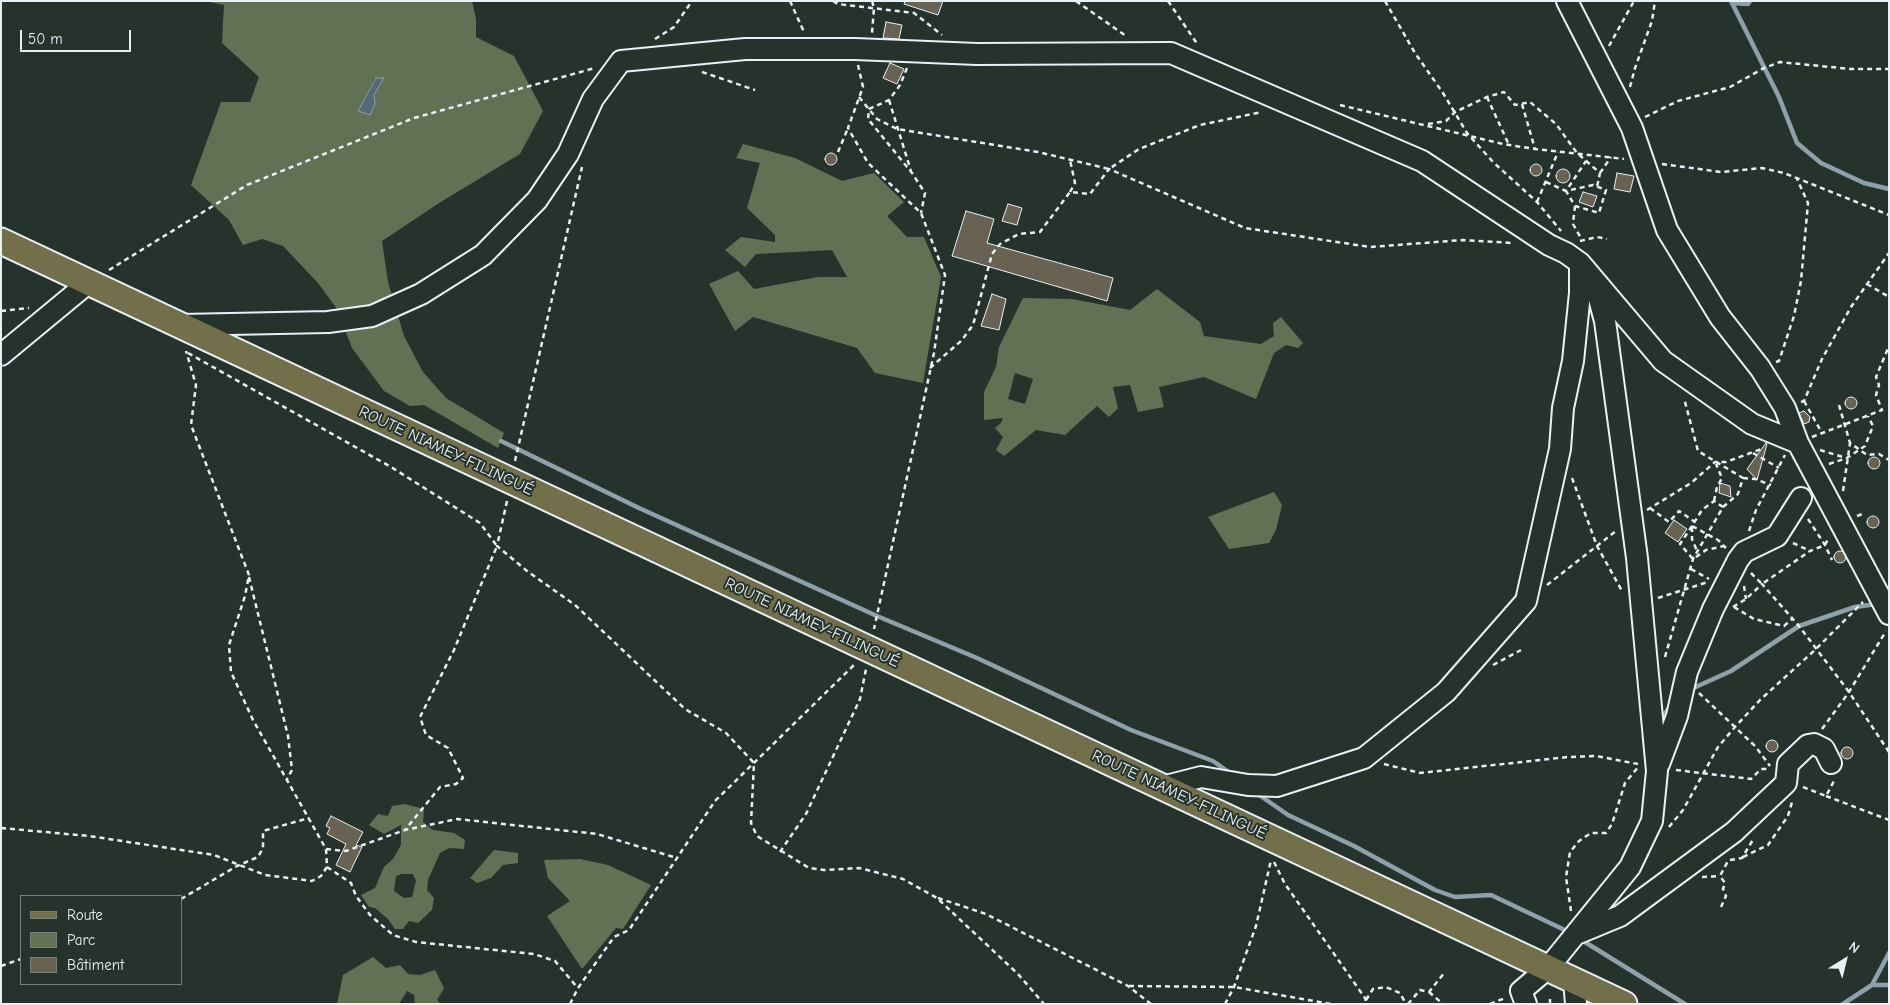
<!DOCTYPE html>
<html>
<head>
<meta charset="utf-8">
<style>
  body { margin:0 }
  #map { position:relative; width:1890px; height:1005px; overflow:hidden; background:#26332d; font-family:"Comic Neue",sans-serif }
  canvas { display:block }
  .frame { position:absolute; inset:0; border:2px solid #e8f1f8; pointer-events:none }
  .legend { position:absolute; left:20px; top:895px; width:162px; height:90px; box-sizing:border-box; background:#26332d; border:1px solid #747f7e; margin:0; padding:6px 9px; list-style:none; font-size:15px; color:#e8f1f8 }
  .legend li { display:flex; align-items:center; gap:10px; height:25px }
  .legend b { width:25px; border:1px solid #747f7e }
  .north { position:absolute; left:1820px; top:935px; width:50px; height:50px; -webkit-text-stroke:4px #26332d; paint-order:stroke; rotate:36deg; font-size:14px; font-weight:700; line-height:20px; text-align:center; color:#e8f1f8 }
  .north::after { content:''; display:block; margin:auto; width:18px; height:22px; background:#e8f1f8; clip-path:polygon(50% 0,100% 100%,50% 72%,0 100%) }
  .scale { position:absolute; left:20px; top:30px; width:111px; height:22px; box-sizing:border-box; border:2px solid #e8f1f8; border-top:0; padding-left:6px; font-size:15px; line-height:18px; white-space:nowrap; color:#e8f1f8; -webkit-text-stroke:4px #26332d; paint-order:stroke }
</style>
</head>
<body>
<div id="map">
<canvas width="1890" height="1005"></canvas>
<div class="frame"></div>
<ul class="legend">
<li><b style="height:6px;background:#726f4a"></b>Route</li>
<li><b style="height:14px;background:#617254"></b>Parc</li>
<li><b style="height:14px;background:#696151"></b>Bâtiment</li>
</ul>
<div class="north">N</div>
<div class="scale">50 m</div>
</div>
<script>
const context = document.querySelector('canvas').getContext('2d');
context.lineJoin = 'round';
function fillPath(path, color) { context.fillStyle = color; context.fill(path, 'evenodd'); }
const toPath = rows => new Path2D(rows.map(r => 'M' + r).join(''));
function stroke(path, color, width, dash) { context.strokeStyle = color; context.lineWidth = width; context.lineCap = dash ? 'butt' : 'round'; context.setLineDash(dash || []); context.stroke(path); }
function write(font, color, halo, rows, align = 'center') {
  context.font = font + ' "Comic Neue",sans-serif'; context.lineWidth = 4; context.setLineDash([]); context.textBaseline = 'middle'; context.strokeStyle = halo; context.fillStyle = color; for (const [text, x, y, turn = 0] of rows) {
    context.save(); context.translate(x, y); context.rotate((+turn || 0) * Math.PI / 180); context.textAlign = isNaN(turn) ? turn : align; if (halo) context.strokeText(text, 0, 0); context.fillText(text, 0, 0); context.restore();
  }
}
const green = toPath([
  [205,1,472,1,476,19,476,37,514,56,543,111,520,154,439,203,382,241,388,282,404,336,423,372,446,398,504,433,498,448,424,405,410,406,384,391,352,348,337,309,318,283,283,246,262,239,243,245,229,220,191,185,221,102,250,102,259,77,222,43,224,5],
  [375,78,384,78,374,95,358,111],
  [743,144,795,158,842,181,874,173,904,202,887,216,907,237,924,237,941,277,923,383,875,373,857,348,753,317,735,331,709,284,738,271,754,289,818,277,847,277,832,250,756,254,745,267,725,250,741,237,775,242,775,235,747,208,760,163,736,158],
  [1157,289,1200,322,1204,336,1261,344,1274,336,1273,323,1281,317,1303,343,1298,348,1286,345,1274,353,1256,399,1204,377,1159,387,1164,407,1138,412,1130,385,1113,387,1118,408,1109,417,1097,406,1065,435,1036,430,1004,456,996,450,1003,437,995,428,1001,423,1003,418,984,420,984,392,996,367,999,347,1023,298,1072,299,1130,310],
  [1015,373,1033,379,1025,404,1008,399],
  [1274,492,1282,505,1276,530,1269,543,1229,549,1208,517],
  [405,804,424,809,423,822,433,830,454,833,465,840,464,849,449,848,440,853,428,880,427,890,434,898,432,910,418,923,409,921,403,929,395,929,388,919,375,908,369,907,361,895,375,888,384,867,393,859,401,845,401,825,384,834,369,825,378,814,388,816,392,806],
  [402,874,413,874,416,881,412,897,404,898,394,891,396,876],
  [494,850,518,853,518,863,503,865,491,878,477,883,470,878],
  [580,859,608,865,651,885,623,929,616,928,582,969,547,916,570,901,548,878,544,860],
  [373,957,386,968,400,965,408,974,420,975,435,970,444,988,437,1000,441,1004,415,1004,414,995,407,991,399,1004,337,1004,343,975]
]);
const water = toPath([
  [376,78,384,78,374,95,375,104,370,115,358,111,376,78]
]);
const stream = toPath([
  [1731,1,1779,97,1797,143,1821,163,1864,183,1889,189],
  [1732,3,1748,4,1750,1],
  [501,441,639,508,877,616,977,658,1131,730,1213,761,1233,775],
  [1689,690,1731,671,1799,626,1855,607,1877,604],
  [1659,720,1672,705],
  [1647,733,1644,737,1648,773],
  [1255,792,1288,815,1354,846,1435,890,1455,897,1491,895,1569,932],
  [1580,939,1685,1004],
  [1872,985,1889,985],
  [1843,1004,1872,985,1889,953]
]);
const building = toPath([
  [905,1,943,1,938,15,904,4,905,1],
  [886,22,902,25,899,39,883,38,886,22],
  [890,63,904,69,897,84,883,78,890,63],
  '825 159a6 6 0 1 1 12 0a6 6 0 1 1-12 0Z',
  '1530 170a6 6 0 1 1 12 0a6 6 0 1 1-12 0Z',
  '1556 176a7 7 0 1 1 14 0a7 7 0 1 1-14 0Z',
  [1617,173,1634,176,1630,192,1614,189,1617,173],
  [1583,192,1597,196,1593,207,1579,202,1583,192],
  [1008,204,1022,208,1017,225,1002,221,1008,204],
  [966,211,994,219,987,243,1113,278,1107,301,952,256,966,211],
  [992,294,1006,299,999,330,981,326,992,294],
  '1845 403a6 6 0 1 1 12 0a6 6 0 1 1-12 0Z',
  [1804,411,1810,417,1809,422,1804,424,1799,413,1804,411],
  [1766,443,1767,444,1757,480,1747,469,1766,443],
  '1868 463a6 6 0 1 1 12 0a6 6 0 1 1-12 0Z',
  [1720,483,1730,486,1731,497,1719,493,1720,483],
  '1867 522a6 6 0 1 1 12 0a6 6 0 1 1-12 0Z',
  [1674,520,1687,529,1678,542,1665,533,1674,520],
  '1834 557a6 6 0 1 1 12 0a6 6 0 1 1-12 0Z',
  '1766 746a6 6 0 1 1 12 0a6 6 0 1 1-12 0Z',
  '1841 753a6 6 0 1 1 12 0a6 6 0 1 1-12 0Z',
  [331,816,363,832,356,845,362,847,350,872,336,865,346,844,327,834,330,828,326,826,331,816]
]);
const path = toPath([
  [790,1,804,32],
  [833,1,838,4,914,13,942,35],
  [872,1,874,8,872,33],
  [1076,1,1126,36],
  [1168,1,1198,45],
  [1385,1,1415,53,1443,93,1467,133,1493,162,1537,202,1561,231],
  [655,39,674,27,692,1],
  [1609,46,1634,1],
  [858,65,863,87,848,128,868,163,921,213,945,275,934,353,874,629],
  [907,68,900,85,889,100,869,109,868,119,912,173,925,193,921,213],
  [702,72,755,90],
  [1630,87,1635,68,1652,21,1655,1],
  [859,97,877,119,897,129,1038,152,1109,169,1139,149,1200,125,1262,112],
  [1487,97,1509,145],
  [889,100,911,171],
  [1522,104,1535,149],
  [1340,105,1503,144,1535,149,1624,159],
  [1645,117,1678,101,1730,87,1764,68,1780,62,1850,69,1889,69],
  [1428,124,1446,121,1455,112,1487,97,1504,92,1515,105,1530,102,1556,124,1577,153,1600,173,1597,187],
  [838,152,848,128],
  [1662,164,1721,172,1762,168,1784,173,1889,215],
  [1600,173,1611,157],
  [1546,182,1566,191,1593,185,1606,190,1599,213,1575,206,1566,191,1586,161],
  [1070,192,1075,183,1070,160],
  [1537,202,1558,152],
  [1575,206,1573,224,1582,240],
  [1580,241,1597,237,1607,239],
  [109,270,247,185,414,118,595,68],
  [1867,284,1889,297],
  [1,311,29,308],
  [188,353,391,467,480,523,497,546,454,650,420,717,426,735,448,748,463,778,456,784,440,787,405,830],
  [1776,362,1779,361,1794,316,1801,281,1808,203,1797,179],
  [930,368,961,341,973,325,992,254,1000,244,1019,234,1040,232,1070,192,1090,194,1109,169,1245,228,1370,247,1463,240,1512,243],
  [1804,401,1822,433],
  [1801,402,1804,401,1822,359,1851,307,1889,253],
  [1839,405,1850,443,1867,455,1879,454,1889,460],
  [1812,437,1882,410,1876,395,1879,385,1876,377,1889,346],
  [1820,450,1846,458],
  [1753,453,1779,468],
  [515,461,582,167],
  [1829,464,1847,458,1865,446,1873,426,1868,416],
  [1572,478,1597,546,1622,591],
  [1743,478,1755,479,1771,485],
  [1843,491,1850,443],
  [507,501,497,546,527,571,575,605,685,709,726,733,754,763,751,823,757,836,809,868,824,870,859,868,903,879,937,898,1018,974,1044,1004],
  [1714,501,1717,487,1722,478,1716,464],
  [1723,507,1714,501,1702,510,1692,526,1718,540,1726,548],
  [1650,508,1669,522,1679,511,1695,522],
  [1647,510,1691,483,1715,462,1726,462,1764,448],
  [1857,516,1865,513],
  [1808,519,1825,545,1832,560],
  [1692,526,1680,544,1693,559,1706,550,1724,546],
  [1692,527,1692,539,1697,551],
  [1749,531,1756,510,1785,455],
  [1793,543,1810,551],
  [1691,569,1709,579],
  [1751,573,1762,584,1810,551,1825,545,1829,537],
  [249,577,288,736,292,770,287,779],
  [1547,585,1616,531],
  [1744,586,1746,599],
  [1658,598,1708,582],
  [1733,607,1746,599,1762,584,1799,626,1849,692,1889,752],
  [1734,607,1754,619,1784,626,1792,619],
  [1665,657,1693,559,1723,507,1738,494,1743,478,1698,451,1684,398],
  [1493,665,1521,650],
  [1699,693,1755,746,1770,766],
  [1822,729,1849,692,1886,631],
  [1384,764,1420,773,1568,757,1596,756,1638,764],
  [1676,770,1751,779,1761,769,1770,769],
  [1803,787,1826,796,1834,781],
  [1826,796,1889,820],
  [1669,827,1683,810,1718,747,1735,727,1760,700,1816,649,1863,602],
  [1,828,89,836,214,855,265,875,312,881,321,876,327,867,326,849,253,720,231,672,229,645,245,596,249,575,191,425,196,385,186,351],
  [326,849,346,851,405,830,457,819,597,834,677,858],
  [780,852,806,814,860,699,866,669],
  [1743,857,1768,845,1788,816,1792,802],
  [1730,860,1742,858,1754,838],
  [1274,862,1285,884,1365,998,1367,1004],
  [327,867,351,883,356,896,370,915,393,935,416,942,534,954,555,961,577,987],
  [1702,877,1720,876],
  [938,898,986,914,1128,986,1151,1004],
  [181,899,237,866,258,857,263,848,263,831,309,818],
  [1721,907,1726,896,1723,889,1725,883,1720,876,1729,859],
  [1571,911,1566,877,1570,852,1579,841,1591,833,1606,833,1612,824,1625,783,1639,766],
  [1,966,21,959],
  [1129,986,1234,987,1331,1004],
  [1429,992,1443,1004],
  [1366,1000,1373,989,1386,987,1400,993,1406,1004],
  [570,1004,578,988,614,937,629,930,715,801,854,665],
  [1225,1004,1234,987,1256,926,1271,860],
  [1408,1004,1420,990,1429,992,1445,972],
  [1490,1004,1505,998],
  [1550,1004,1550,999]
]);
const minor = toPath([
  [1567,1,1632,128,1667,230,1720,317,1760,368,1785,408,1798,443],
  [181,325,328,322,372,316,421,294,483,255,537,200,568,154,593,99,621,61,745,49,855,49,977,54,1171,53,1422,161,1549,245,1566,253,1580,263,1663,361,1752,424,1798,443,1889,614],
  [1,355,88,283],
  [1659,764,1677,716,1687,672,1713,609,1738,560,1744,552,1777,536,1801,498],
  [1162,787,1201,777,1248,785,1277,786,1364,758,1446,692,1526,601,1560,449,1563,408,1573,361,1580,293,1580,263],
  [1579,933,1620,916,1734,832,1786,783,1788,764,1808,745,1814,744,1824,749,1831,763],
  [1574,980,1576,1004],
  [1526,1004,1521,991,1548,968,1630,867,1652,821,1657,771,1637,558,1605,321,1595,284]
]);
const major = toPath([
  [1,241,1624,1004]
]);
const streetNames = [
  ["ROUTE NIAMEY-FILINGUÉ",446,451,25],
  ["ROUTE NIAMEY-FILINGUÉ",812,623,25],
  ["ROUTE NIAMEY-FILINGUÉ",1179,795,25]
];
fillPath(green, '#617254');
fillPath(water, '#526b76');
stroke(water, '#8ea1aa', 1);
stroke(stream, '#8ea1aa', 4.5);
fillPath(building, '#696151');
stroke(building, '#e8f1f8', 1);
stroke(minor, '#e8f1f8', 24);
stroke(major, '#e8f1f8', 29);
stroke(path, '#e8f1f8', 2.5, [5, 4]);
stroke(minor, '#26332d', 20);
stroke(major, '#726f4a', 25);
write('16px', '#e8f1f8', '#26332d', streetNames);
</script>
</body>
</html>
